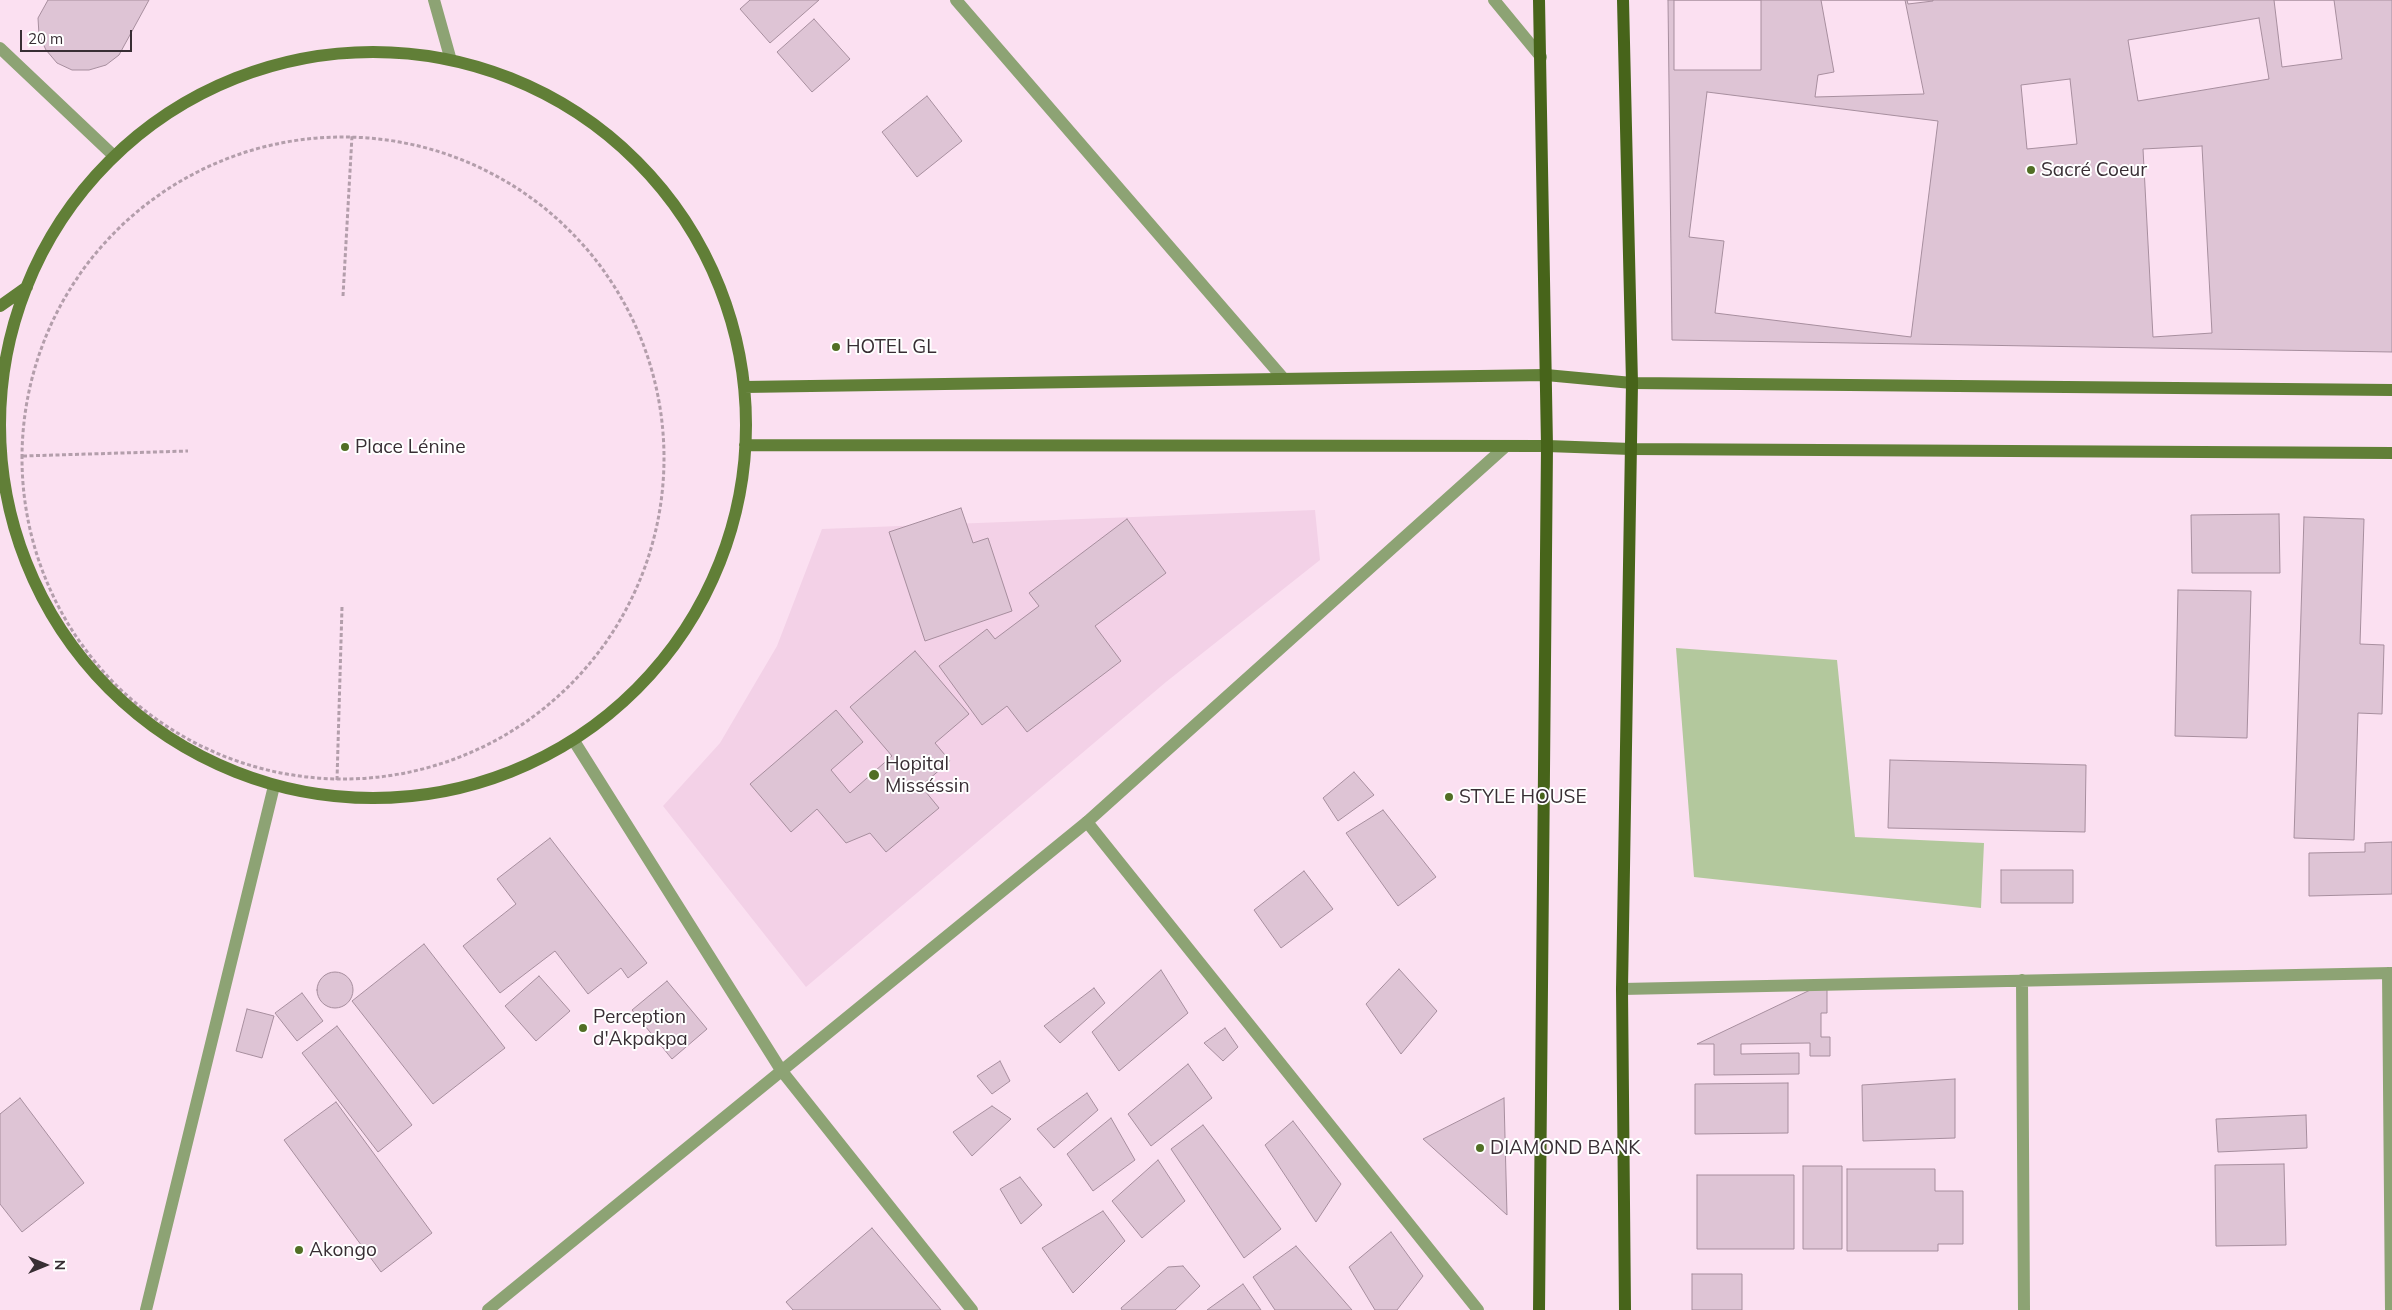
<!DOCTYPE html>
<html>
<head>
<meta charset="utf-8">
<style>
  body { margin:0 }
  #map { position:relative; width:2392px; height:1310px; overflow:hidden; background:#fbe0f1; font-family:Mulish,sans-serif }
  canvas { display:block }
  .north { position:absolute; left:20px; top:1240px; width:50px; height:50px; -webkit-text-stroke:4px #fff; paint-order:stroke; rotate:90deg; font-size:14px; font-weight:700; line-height:20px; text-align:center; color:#382e34 }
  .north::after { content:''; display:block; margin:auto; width:18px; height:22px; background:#382e34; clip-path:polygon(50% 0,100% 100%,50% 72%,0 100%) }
  .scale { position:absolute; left:20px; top:30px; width:112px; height:22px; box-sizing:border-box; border:2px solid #382e34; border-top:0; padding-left:6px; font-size:15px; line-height:18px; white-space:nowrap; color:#382e34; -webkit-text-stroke:4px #fff; paint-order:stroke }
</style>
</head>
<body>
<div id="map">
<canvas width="2392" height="1310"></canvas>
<div class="north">N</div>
<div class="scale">20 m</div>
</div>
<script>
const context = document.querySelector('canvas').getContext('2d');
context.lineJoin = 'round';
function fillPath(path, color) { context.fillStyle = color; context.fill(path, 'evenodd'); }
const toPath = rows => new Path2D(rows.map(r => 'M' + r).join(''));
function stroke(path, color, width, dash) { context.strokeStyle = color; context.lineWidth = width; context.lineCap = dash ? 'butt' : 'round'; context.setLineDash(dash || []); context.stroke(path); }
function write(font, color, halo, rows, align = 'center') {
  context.font = font + ' Mulish,sans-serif'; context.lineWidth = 4; context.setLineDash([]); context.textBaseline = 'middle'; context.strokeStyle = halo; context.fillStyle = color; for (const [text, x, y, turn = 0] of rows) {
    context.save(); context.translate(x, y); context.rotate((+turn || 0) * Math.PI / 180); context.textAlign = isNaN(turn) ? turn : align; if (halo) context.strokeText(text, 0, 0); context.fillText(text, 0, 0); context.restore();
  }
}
const built = toPath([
  [1315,510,1320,560,1166,682,806,987,663,806,720,743,777,646,822,529]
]);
const green = toPath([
  [1676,648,1837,660,1855,837,1984,843,1981,908,1694,877]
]);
const building = toPath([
  [48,0,149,0,119,55,106,65,89,70,72,70,57,63,46,50,39,35,38,18,48,0],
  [750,0,819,0,770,43,740,9,750,0],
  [1668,0,2392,0,2392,352,1672,340,1668,0],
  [1674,0,1761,0,1761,70,1674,70,1674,0],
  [1821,0,1905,0,1924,94,1815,97,1818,75,1834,72,1821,0],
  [1907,0,1933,0,1933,1,1908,4,1907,0],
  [2274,0,2334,0,2342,59,2282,67,2274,0],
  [2259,18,2269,79,2138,101,2128,40,2259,18],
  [814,19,850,59,812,92,777,52,814,19],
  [2070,79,2077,144,2027,149,2021,85,2070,79],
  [1707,92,1938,121,1911,337,1715,313,1724,241,1689,237,1707,92],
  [927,96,962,141,917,177,882,132,927,96],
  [2202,146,2212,333,2153,337,2143,149,2202,146],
  [961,508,973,543,988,538,1012,611,925,641,889,532,961,508],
  [2279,514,2280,573,2192,573,2191,515,2279,514],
  [2304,517,2364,519,2360,644,2384,645,2382,714,2358,713,2354,840,2294,838,2304,517],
  [1127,519,1166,573,1095,626,1121,661,1027,732,1007,706,982,725,939,666,987,629,995,639,1039,606,1029,593,1127,519],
  [2178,590,2251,591,2247,738,2175,736,2178,590],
  [915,651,969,714,935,743,950,761,921,786,939,808,886,852,870,833,846,843,817,809,791,832,750,784,836,710,863,742,831,770,850,793,892,756,850,707,915,651],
  [1890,760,2086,765,2085,832,1888,828,1890,760],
  [1354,772,1374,795,1338,821,1323,798,1354,772],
  [1383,810,1436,877,1398,906,1346,833,1383,810],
  [550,838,647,963,628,978,621,968,588,994,555,951,500,993,463,946,516,904,497,879,550,838],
  [2392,842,2392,894,2309,896,2309,853,2365,852,2365,843,2392,842],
  [2001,870,2073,870,2073,903,2001,903,2001,870],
  [1304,871,1333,909,1281,948,1254,910,1304,871],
  [424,944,505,1048,433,1104,352,1001,424,944],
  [1399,969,1437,1011,1401,1054,1366,1004,1399,969],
  [1161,970,1188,1013,1119,1071,1092,1032,1161,970],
  '317 990a18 18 0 1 1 36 0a18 18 0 1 1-36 0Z',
  [539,976,570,1011,536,1041,505,1006,539,976],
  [667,981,707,1029,672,1059,632,1010,667,981],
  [1827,982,1827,1013,1821,1013,1821,1037,1830,1037,1830,1056,1810,1056,1810,1043,1741,1044,1741,1054,1799,1053,1799,1074,1714,1075,1714,1044,1697,1044,1827,982],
  [1094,988,1105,1003,1060,1043,1044,1026,1094,988],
  [302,993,323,1021,297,1041,275,1013,302,993],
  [247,1009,274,1016,262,1058,236,1051,247,1009],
  [337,1026,412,1125,378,1152,302,1053,337,1026],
  [1225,1028,1238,1047,1223,1061,1204,1043,1225,1028],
  [1000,1061,1010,1081,992,1094,977,1076,1000,1061],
  [1188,1064,1212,1098,1151,1146,1128,1114,1188,1064],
  [1955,1079,1955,1138,1863,1141,1862,1085,1955,1079],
  [1788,1083,1788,1133,1695,1134,1695,1084,1788,1083],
  [1087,1093,1098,1110,1054,1148,1037,1129,1087,1093],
  [20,1098,84,1183,22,1232,0,1204,0,1114,20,1098],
  [1504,1098,1507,1215,1423,1139,1504,1098],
  [336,1102,432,1233,381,1272,284,1140,336,1102],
  [992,1106,1011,1119,972,1156,953,1132,992,1106],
  [2306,1115,2307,1148,2218,1152,2216,1119,2306,1115],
  [1111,1118,1135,1160,1093,1191,1067,1154,1111,1118],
  [1293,1121,1341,1184,1316,1222,1265,1145,1293,1121],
  [1203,1125,1281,1229,1244,1258,1171,1149,1203,1125],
  [1158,1160,1185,1201,1142,1238,1112,1201,1158,1160],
  [2284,1164,2286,1245,2216,1246,2215,1165,2284,1164],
  [1803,1166,1842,1166,1842,1249,1803,1249,1803,1166],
  [1847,1169,1935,1169,1935,1191,1963,1191,1963,1244,1938,1244,1938,1251,1847,1251,1847,1169],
  [1697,1175,1794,1175,1794,1249,1697,1249,1697,1175],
  [1020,1177,1042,1205,1021,1224,1000,1189,1020,1177],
  [1103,1211,1125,1241,1073,1293,1042,1248,1103,1211],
  [872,1228,941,1310,793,1310,786,1302,872,1228],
  [1391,1232,1423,1276,1397,1310,1375,1310,1349,1267,1391,1232],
  [1296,1246,1352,1310,1275,1310,1253,1277,1296,1246],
  [1183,1266,1200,1286,1175,1310,1122,1310,1121,1308,1168,1267,1183,1266],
  [1692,1274,1742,1274,1742,1310,1692,1310,1692,1274],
  [1243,1284,1261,1310,1207,1310,1243,1284]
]);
const path = toPath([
  '22 458a321 321 0 1 1 642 0a321 321 0 1 1-642 0Z',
  [343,296,352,136],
  [23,456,188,451],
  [337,780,342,607]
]);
const minor = toPath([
  [434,0,450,57],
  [956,0,1283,378],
  [1494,0,1541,57],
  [0,48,114,156],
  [574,741,781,1070,972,1310],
  [1087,822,1478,1310],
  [2388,973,2391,1310],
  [2022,980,2024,1310],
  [1622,989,2392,973],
  [146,1310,274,786]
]);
const tertiary = toPath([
  [488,1310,1087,822,1506,446]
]);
const secondary = toPath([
  '0 425a373 373 0 1 1 746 0a373 373 0 1 1-746 0Z',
  [0,306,27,287],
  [744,387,1546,375,1632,383,2392,390],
  [745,445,1547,446,1631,449,2392,453]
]);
const primary = toPath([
  [1623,0,1632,383,1622,989,1625,1310],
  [1539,1310,1547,446,1539,0]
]);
const markers = [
  [2031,170,5,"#516f25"],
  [836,347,5,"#516f25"],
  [345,447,5,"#516f25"],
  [874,775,6,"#516f25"],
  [1449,797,5,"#516f25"],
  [583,1028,5,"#516f25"],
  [1480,1148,5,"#516f25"],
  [299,1250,5,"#516f25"]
];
const poiNames = [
  ["Sacré Coeur",2041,170],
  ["HOTEL GL",846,347],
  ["Place Lénine",355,447],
  ["Hopital",885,764],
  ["Misséssin",885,786],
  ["STYLE HOUSE",1459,797],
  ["Perception",593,1017],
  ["d'Akpakpa",593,1039],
  ["DIAMOND BANK",1490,1148],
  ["Akongo",309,1250]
];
fillPath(built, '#f3d1e7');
fillPath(green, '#b3c89d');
fillPath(building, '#dec4d5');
stroke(building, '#a78e9e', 1);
stroke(path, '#b39eab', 3, [4, 2.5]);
stroke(minor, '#8da374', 12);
stroke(tertiary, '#8da374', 12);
stroke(secondary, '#617f37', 12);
stroke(primary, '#47641a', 12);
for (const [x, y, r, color] of markers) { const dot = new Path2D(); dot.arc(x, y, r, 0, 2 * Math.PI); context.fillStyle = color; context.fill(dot); stroke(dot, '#fff', 2); }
write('19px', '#382e34', '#fff', poiNames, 'left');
</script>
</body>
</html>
